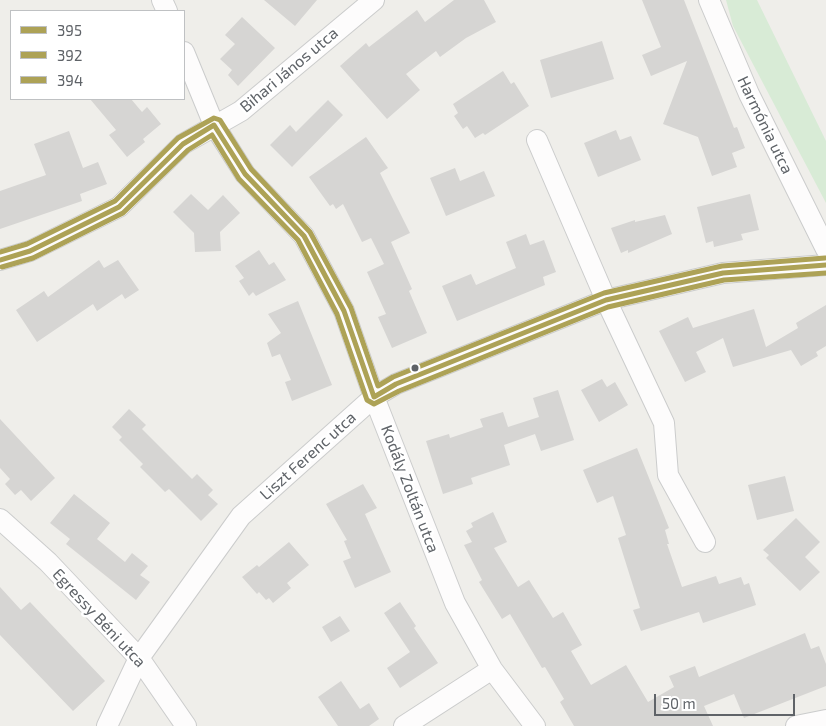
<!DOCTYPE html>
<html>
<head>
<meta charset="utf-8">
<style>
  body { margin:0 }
  #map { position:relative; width:826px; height:726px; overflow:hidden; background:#efeeea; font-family:"Exo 2",sans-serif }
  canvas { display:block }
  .legend { position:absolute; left:10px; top:10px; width:175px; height:90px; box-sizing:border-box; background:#fff; border:1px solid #bfc1c3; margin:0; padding:6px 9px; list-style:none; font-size:15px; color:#5f6368 }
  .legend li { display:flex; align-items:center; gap:10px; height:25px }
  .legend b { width:25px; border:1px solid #bfc1c3 }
  .scale { position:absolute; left:654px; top:694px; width:141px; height:22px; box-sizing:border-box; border:2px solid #5f6368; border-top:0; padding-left:6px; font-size:15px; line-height:18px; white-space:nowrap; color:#5f6368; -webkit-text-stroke:4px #fff; paint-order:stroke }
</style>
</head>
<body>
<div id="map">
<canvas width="826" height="726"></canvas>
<ul class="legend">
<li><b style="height:6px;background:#ada256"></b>395</li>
<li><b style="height:6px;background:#ada256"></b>392</li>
<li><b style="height:6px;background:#ada256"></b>394</li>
</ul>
<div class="scale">50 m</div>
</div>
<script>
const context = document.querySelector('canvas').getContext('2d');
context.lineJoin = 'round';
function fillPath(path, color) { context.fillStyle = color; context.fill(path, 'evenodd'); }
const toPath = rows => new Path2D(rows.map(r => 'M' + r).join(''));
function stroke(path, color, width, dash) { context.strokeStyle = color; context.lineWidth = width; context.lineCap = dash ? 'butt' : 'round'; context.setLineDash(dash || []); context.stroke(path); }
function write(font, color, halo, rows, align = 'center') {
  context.font = font + ' "Exo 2",sans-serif'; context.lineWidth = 5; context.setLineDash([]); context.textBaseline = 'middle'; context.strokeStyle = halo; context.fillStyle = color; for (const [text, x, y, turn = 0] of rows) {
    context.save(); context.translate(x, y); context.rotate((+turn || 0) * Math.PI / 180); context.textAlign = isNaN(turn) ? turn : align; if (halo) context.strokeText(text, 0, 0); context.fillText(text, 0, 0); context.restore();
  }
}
const green = toPath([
  [726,0,757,0,826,141,826,203,733,26]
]);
const building = toPath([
  [264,0,317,0,295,26],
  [454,0,484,0,496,22,466,38,440,57,436,51,406,74,420,90,387,119,340,66,366,43,369,47,417,10,425,22],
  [642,0,684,0,734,128,737,127,745,148,732,153,737,167,712,176,698,137,663,124,687,61,651,76,642,55,661,47],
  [242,17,275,48,238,86,228,75,232,70,220,59,235,44,225,35],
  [602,41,614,79,551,98,540,60],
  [503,71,511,84,514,82,529,106,485,135,483,133,475,138,467,126,463,129,454,116,458,113,453,104],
  [90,99,131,99,142,112,147,107,161,124,143,139,145,142,127,157,109,135,116,130],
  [328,100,343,115,292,167,270,145,290,125,296,132],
  [616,130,620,140,631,136,641,160,598,177,584,143],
  [69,131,83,168,98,162,107,184,80,194,82,201,0,229,0,191,46,175,34,144],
  [366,137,388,168,380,173,410,233,391,242,412,289,409,291,427,333,392,348,378,317,386,314,367,272,384,264,371,238,362,242,343,204,336,209,333,204,330,206,309,177],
  [455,168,460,181,484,171,495,196,446,216,430,178],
  [191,194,208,210,223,195,240,213,220,232,221,251,195,252,194,233,173,212],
  [750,194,759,230,741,234,743,240,714,247,713,241,706,243,697,207],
  [665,215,672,234,628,253,628,250,621,253,611,228,635,220,635,222],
  [526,234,530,245,544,240,556,272,543,277,545,285,457,321,442,286,471,274,476,285,516,268,506,242],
  [259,250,269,265,274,262,286,280,256,296,253,292,249,296,239,281,244,278,235,266],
  [99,260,104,268,118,260,139,290,125,299,122,294,97,311,93,304,37,342,16,310,44,291,48,297],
  [298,301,332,385,292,401,285,382,291,380,280,354,272,357,267,343,281,333,268,314],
  [826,305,826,346,816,352,818,356,801,366,791,350,733,367,723,338,696,352,706,372,685,382,659,331,688,317,693,328,754,309,766,347,798,328,796,323],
  [602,379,607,387,615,382,628,405,599,422,581,390],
  [558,390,574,440,541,451,535,434,504,445,510,465,471,478,473,484,443,494,426,441,449,434,450,438,483,427,480,419,503,412,508,427,539,417,533,398],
  [129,409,146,425,142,429,192,479,197,474,213,490,208,495,218,504,201,521,169,489,165,492,140,467,143,464,119,440,122,437,112,427],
  [0,419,55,478,31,501,21,490,15,495,5,484,10,479,0,468],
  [637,448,669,528,665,530,669,544,667,544,682,587,716,576,719,584,741,577,744,585,749,583,756,605,703,623,699,612,641,631,633,610,640,608,618,538,626,535,613,496,597,503,583,470],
  [785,476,794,511,757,520,748,485],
  [363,484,377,508,365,514,391,572,355,588,343,561,351,558,344,541,347,540,326,504],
  [74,494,110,523,97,539,125,562,132,553,148,566,140,575,150,582,136,600,66,544,70,539,50,523],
  [493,512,507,542,494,548,518,587,529,580,553,618,563,612,582,645,571,651,591,685,626,665,648,702,674,687,669,676,695,666,699,677,805,633,811,649,819,646,826,664,826,686,744,718,734,694,704,706,713,726,574,726,560,702,564,699,545,667,542,668,510,614,502,619,479,582,482,580,464,545,472,542,466,531,473,527,471,523],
  [796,518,820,542,805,557,820,572,800,591,766,558,769,555,763,550],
  [289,542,309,565,287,583,291,588,273,603,269,598,266,600,259,592,257,594,242,577,257,565,259,567],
  [0,587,21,610,30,602,105,681,73,711,0,635],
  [400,602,416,626,414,628,438,663,400,688,387,668,410,652,384,613],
  [340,616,350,631,331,642,322,627],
  [341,681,360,709,369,703,379,719,369,726,338,726,318,697]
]);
const minor = toPath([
  [162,0,167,11],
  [709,0,749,94,826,249],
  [184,52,214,125,245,174,304,236,344,311,374,397,455,603,492,669,535,726],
  [537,140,606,300,664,423,668,475,705,542],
  [0,260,30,251,119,207,183,144,241,111,374,0],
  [0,519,48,562,139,658,186,726],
  [107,726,139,658,241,516,374,397,396,384,606,300,723,273,826,265],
  [404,726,492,669],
  [796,726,826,720]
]);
const bus1 = toPath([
  [0,260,30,251,119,207,183,144,214,125,245,174,304,236,344,311,374,397,396,384,606,300,723,273,826,265]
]);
const bus2 = toPath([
  [2,267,33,258,123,213,188,150,212,135,239,179,298,240,337,314,367,400,374,404,399,391,608,307,724,280,826,273]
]);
const bus3 = toPath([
  [0,252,27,244,115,201,178,138,214,118,220,120,251,169,310,232,351,308,378,386,393,377,604,293,722,266,825,258]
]);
const markers = [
  [415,368,4.5,"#5f6368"]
];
const streetNames = [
  ["Bihari János utca",289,70,-40],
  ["Harmónia utca",765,125,64],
  ["Liszt Ferenc utca",308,456,-42],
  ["Kodály Zoltán utca",410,489,69],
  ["Egressy Béni utca",99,618,47]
];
fillPath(green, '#d8ebd6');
fillPath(building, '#d6d5d3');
stroke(minor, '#cbcccc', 22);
stroke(minor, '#fdfcfc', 20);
stroke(bus1, '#ada256', 5);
stroke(bus2, '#ada256', 5);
stroke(bus3, '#ada256', 5);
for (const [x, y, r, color] of markers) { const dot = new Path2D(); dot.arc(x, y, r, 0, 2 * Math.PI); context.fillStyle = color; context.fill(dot); stroke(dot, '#fff', 2); }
write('16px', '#5f6368', '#fff', streetNames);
</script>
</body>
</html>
